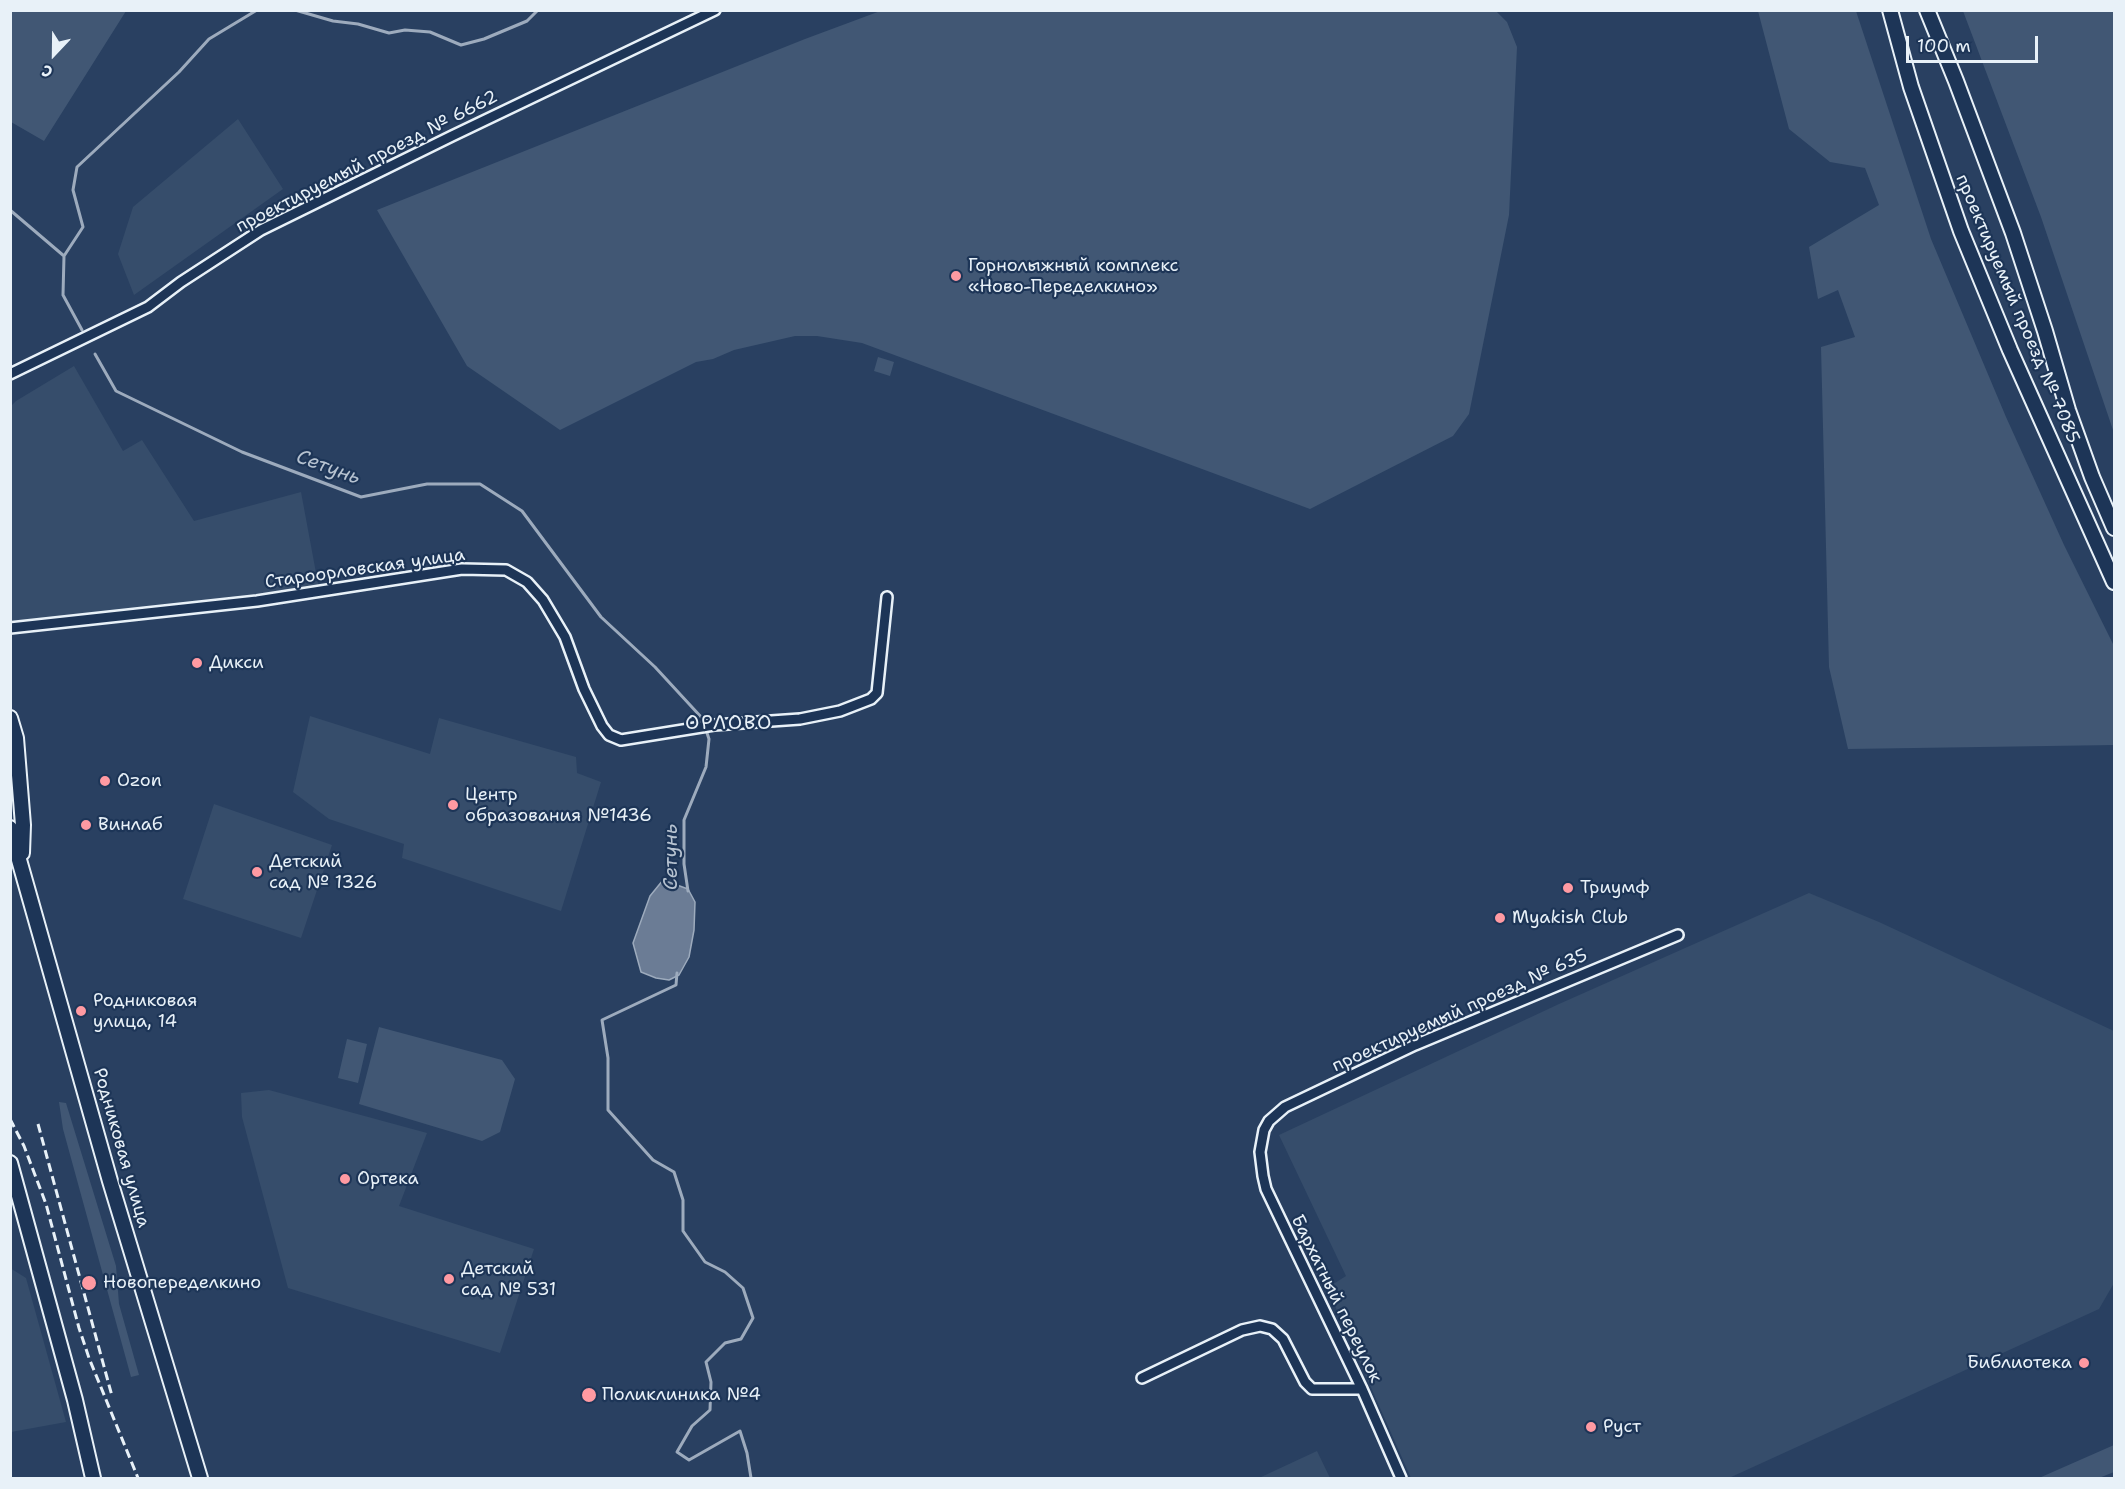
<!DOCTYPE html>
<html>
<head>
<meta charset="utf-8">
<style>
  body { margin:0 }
  #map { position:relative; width:2125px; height:1489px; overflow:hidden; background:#294061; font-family:"Shantell Sans",sans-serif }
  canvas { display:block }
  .frame { position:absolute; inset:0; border:12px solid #e8f1f8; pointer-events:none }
  .north { position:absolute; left:24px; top:24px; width:60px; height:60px; -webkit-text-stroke:4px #1d3557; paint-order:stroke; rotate:202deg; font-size:16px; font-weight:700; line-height:24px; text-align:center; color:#e8f1f8 }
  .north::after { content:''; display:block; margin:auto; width:21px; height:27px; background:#e8f1f8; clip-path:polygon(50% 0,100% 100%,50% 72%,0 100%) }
  .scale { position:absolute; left:1906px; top:36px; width:132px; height:27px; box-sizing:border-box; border:3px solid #e8f1f8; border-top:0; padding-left:8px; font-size:18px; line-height:21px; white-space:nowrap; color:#e8f1f8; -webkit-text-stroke:4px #1d3557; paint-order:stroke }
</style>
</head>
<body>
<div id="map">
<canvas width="2125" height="1489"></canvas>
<div class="frame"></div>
<div class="north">С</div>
<div class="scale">100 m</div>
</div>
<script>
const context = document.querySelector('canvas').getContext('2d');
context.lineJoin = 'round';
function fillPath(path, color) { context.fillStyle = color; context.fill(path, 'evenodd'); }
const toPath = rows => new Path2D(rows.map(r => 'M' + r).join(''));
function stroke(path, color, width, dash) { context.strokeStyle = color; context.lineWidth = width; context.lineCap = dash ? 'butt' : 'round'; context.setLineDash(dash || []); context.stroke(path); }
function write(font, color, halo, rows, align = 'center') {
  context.font = font + ' "Shantell Sans",sans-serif'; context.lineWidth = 4.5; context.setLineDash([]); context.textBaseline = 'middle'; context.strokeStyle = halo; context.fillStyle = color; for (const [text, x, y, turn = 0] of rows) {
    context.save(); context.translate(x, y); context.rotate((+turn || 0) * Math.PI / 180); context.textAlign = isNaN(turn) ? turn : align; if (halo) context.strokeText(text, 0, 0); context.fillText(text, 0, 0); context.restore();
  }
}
const built = toPath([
  [238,119,283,189,134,295,118,254,133,207],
  [74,366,123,451,142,440,194,521,301,492,319,589,11,625,11,406,16,401],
  [310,716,430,754,439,718,576,757,577,773,601,782,561,911,402,858,404,844,329,819,293,792],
  [214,804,332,845,301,938,183,899],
  [1809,893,1879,922,2114,1031,2114,1283,2099,1309,1729,1478,1411,1478,1327,1288,1346,1276,1279,1135,1559,1004],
  [269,1090,427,1133,399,1206,534,1249,500,1353,288,1288,242,1117,241,1093],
  [10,1268,26,1278,66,1422,11,1432],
  [1317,1451,1330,1478,1259,1478]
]);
const green = toPath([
  [11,10,126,11,44,141,11,122],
  [883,10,1496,11,1507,22,1517,47,1509,215,1469,414,1453,436,1310,509,862,343,817,336,795,336,734,350,713,359,696,362,560,430,467,366,377,210,805,39],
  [1758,11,1856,11,1931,239,2006,417,2064,545,2114,646,2114,745,1848,749,1829,667,1821,347,1855,337,1838,290,1818,299,1809,247,1879,205,1865,168,1830,162,1789,129],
  [1963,11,2114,11,2114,433,2041,217],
  [878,357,894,362,890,376,874,371],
  [379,1027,502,1060,515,1079,500,1132,482,1141,359,1104],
  [347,1039,367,1044,358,1083,338,1078],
  [59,1102,66,1103,116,1266,119,1304,139,1375,131,1377,63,1129],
  [2114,1445,2114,1472,2099,1478,2039,1478]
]);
const water = toPath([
  [663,880,688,889,695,902,694,930,689,957,679,975,669,980,656,978,641,972,633,943,650,896,663,880]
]);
const stream = toPath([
  [295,10,333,21,358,24,389,33,405,30,430,32,461,45,484,39,527,21,538,10],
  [10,210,64,256],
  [82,330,63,295,64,256,83,227,73,190,77,167,179,72,209,39,257,10],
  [95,354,116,391,242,452,361,497,427,484,480,484,522,511,601,617,655,667,702,718,709,739,706,767,684,820,684,864,688,891],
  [677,973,676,985,602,1020,608,1058,608,1110,653,1160,674,1172,683,1200,683,1231,705,1262,725,1272,743,1288,753,1318,741,1339,725,1343,706,1362,711,1382,710,1410,692,1426,677,1452,689,1460,740,1431,747,1453,751,1478]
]);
const street = toPath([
  [10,374,148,307,181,282,261,230,452,136,715,10],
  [10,628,257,601,462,569,506,570,527,582,543,600,565,637,584,689,602,726,609,735,621,740,714,725,800,719,840,711,871,699,877,693,887,597],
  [1142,1378,1242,1330,1260,1326,1272,1329,1283,1339,1305,1382,1312,1389,1362,1389],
  [1401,1478,1362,1389,1266,1189,1263,1176,1260,1152,1264,1130,1269,1121,1285,1107,1415,1045,1678,935]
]);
const secondary = toPath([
  [1890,10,1911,87,1961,231,2010,350,2114,582],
  [1927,10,1956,81,2013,233,2045,331,2068,410,2092,477,2114,528],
  [10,718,16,738,23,825,22,853],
  [10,828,110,1181,200,1478],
  [10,1163,75,1400,93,1478]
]);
const rail = toPath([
  [10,1119,24,1146,46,1204,79,1328,89,1358,138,1478],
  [38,1124,112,1396]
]);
const markers = [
  [956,276,6,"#ff9aa2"],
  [197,663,6,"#ff9aa2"],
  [105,781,6,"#ff9aa2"],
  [453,805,6,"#ff9aa2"],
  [86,825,6,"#ff9aa2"],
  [257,872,6,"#ff9aa2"],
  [1568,888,6,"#ff9aa2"],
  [1500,918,6,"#ff9aa2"],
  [81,1011,6,"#ff9aa2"],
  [345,1179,6,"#ff9aa2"],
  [449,1279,6,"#ff9aa2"],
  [89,1283,8,"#ff9aa2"],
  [2084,1363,6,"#ff9aa2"],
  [589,1395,8,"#ff9aa2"],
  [1591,1427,6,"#ff9aa2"]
];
const streetNames = [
  ["проектируемый проезд № 6662",367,162,-27],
  ["проектируемый проезд № 7085",2017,309,67],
  ["Староорловская улица",365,569,-8],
  ["проектируемый проезд № 635",1460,1011,-24],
  ["Родниковая улица",121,1148,74],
  ["Бархатный переулок",1336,1299,64]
];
const poiNames = [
  ["Горнолыжный комплекс",968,266],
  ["«Ново-Переделкино»",968,287],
  ["Дикси",209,663],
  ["Ozon",117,781],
  ["Центр",465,795],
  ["образования №1436",465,816],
  ["Винлаб",98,825],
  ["Детский",269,862],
  ["сад № 1326",269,883],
  ["Триумф",1580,888],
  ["Myakish Club",1512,918],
  ["Родниковая",93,1001],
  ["улица, 14",93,1022],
  ["Ортека",357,1179],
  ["Детский",461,1269],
  ["сад № 531",461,1290],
  ["Новопеределкино",103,1283],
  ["Библиотека",2072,1363,"right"],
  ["Поликлиника №4",602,1395],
  ["Руст",1603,1427]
];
const waterNames = [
  ["Сетунь",328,468,20],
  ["Сетунь",672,857,-90]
];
const neighbourhoodNames = [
  ["ОРЛОВО",729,724]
];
fillPath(built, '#364d6b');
fillPath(green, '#415774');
fillPath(water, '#6b7c95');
stroke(water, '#9dabbd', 1.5);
stroke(stream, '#9dabbd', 3);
stroke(street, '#e8f1f8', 14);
stroke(secondary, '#e8f1f8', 18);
stroke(street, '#1d3557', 9);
stroke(secondary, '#1d3557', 14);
stroke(rail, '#e8f1f8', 3, [9, 4.5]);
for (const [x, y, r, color] of markers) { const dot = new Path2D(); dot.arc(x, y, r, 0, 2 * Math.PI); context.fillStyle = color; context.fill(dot); stroke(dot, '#1d3557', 2); }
write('18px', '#e8f1f8', '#1d3557', streetNames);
write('18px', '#e8f1f8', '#1d3557', poiNames, 'left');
write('italic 20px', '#b6c2d0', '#1d3557', waterNames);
context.letterSpacing = '1.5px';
write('20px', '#e8f1f8', '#1d3557', neighbourhoodNames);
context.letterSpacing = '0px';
</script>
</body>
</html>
